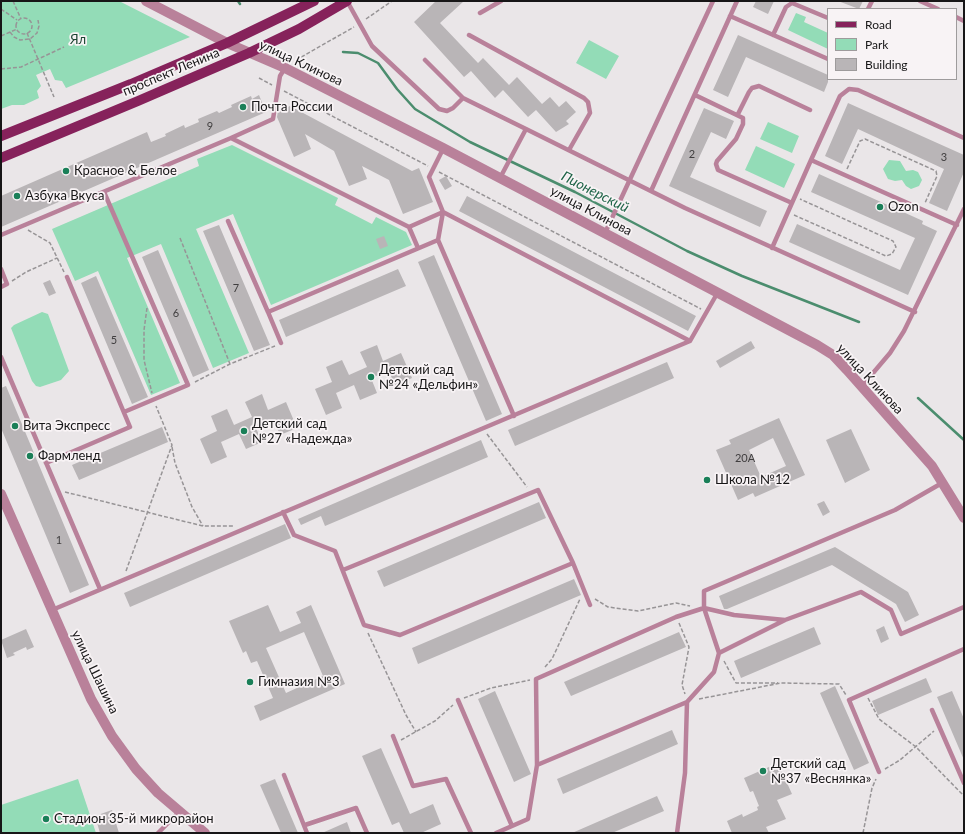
<!DOCTYPE html>
<html>
<head>
<meta charset="utf-8">
<style>
  body { margin:0 }
  #map { position:relative; width:965px; height:834px; overflow:hidden; background:#eae6e8; font-family:Lato,sans-serif }
  canvas { display:block }
  .frame { position:absolute; inset:0; border:2px solid #171617; pointer-events:none }
  .legend { position:absolute; left:827px; top:8px; width:130px; height:72px; box-sizing:border-box; background:#f8f3f5; border:1px solid #9e9b9c; margin:0; padding:5px 7px; list-style:none; font-size:12px; color:#171617 }
  .legend li { display:flex; align-items:center; gap:8px; height:20px }
  .legend b { width:20px; border:1px solid #9e9b9c }
</style>
</head>
<body>
<div id="map">
<canvas width="965" height="834"></canvas>
<div class="frame"></div>
<ul class="legend">
<li><b style="height:5px;background:#86225b"></b>Road</li>
<li><b style="height:11px;background:#93dcb7"></b>Park</li>
<li><b style="height:11px;background:#b9b5b7"></b>Building</li>
</ul>
</div>
<script>
const context = document.querySelector('canvas').getContext('2d');
context.lineJoin = 'round';
function fillPath(path, color) { context.fillStyle = color; context.fill(path, 'evenodd'); }
const toPath = rows => new Path2D(rows.map(r => 'M' + r).join(''));
function stroke(path, color, width, dash) { context.strokeStyle = color; context.lineWidth = width; context.lineCap = dash ? 'butt' : 'round'; context.setLineDash(dash || []); context.stroke(path); }
function write(font, color, halo, rows, align = 'center') {
  context.font = font + ' Lato,sans-serif'; context.lineWidth = 3.5; context.setLineDash([]); context.textBaseline = 'middle'; context.strokeStyle = halo; context.fillStyle = color; for (const [text, x, y, turn = 0] of rows) {
    context.save(); context.translate(x, y); context.rotate((+turn || 0) * Math.PI / 180); context.textAlign = isNaN(turn) ? turn : align; if (halo) context.strokeText(text, 0, 0); context.fillText(text, 0, 0); context.restore();
  }
}
const green = toPath([
  [1,1,119,1,190,37,66,88,62,81,55,80,50,69,36,75,41,86,37,91,39,98,24,105,12,105,1,109],
  [796,13,806,17,804,22,828,33,828,49,788,30],
  [589,40,619,56,606,79,576,63],
  [768,122,799,136,792,153,760,139],
  [232,145,338,198,335,205,372,224,376,217,406,232,412,245,271,305,233,214,196,229,249,353,213,368,161,244,127,258,180,383,151,395,98,271,75,281,52,229,199,166,197,159],
  [756,146,795,164,784,188,745,170],
  [889,160,900,161,906,171,913,170,918,172,922,180,919,186,911,189,906,186,902,180,895,181,888,179,883,169],
  [42,312,48,314,69,371,61,380,40,387,36,386,32,381,11,328,14,325],
  [78,779,96,833,1,833,1,805]
]);
const stream = toPath([
  [238,1,240,4],
  [343,52,358,53,378,63,397,89,415,109,470,142,575,192,687,251,742,276,859,322],
  [918,398,964,440]
]);
const building = toPath([
  [436,1,464,1,440,23,478,63,483,58,509,85,517,77,542,104,550,97,559,107,566,101,576,112,566,121,569,124,556,132,536,110,528,117,503,90,495,98,471,71,464,77,414,22],
  [756,1,774,1,768,14,753,7],
  [838,1,863,1,859,9],
  [738,35,828,75,828,82,824,92,746,57,728,97,713,90],
  [259,95,266,112,1,227,1,196,147,132,151,142,166,136,165,134,184,125,185,128,199,122,198,119,217,111,219,113,232,107,231,105,251,96,252,99],
  [848,103,964,155,964,172,947,211,929,203,944,169,858,129,842,164,825,156],
  [290,106,412,171,419,168,433,202,403,214,389,180,362,166,367,179,349,186,334,151,305,134,311,149,294,157,277,117,278,111],
  [704,108,734,121,726,139,711,132,690,177,767,211,760,227,669,186],
  [819,174,923,221,922,224,937,231,908,295,789,242,797,224,900,270,915,238,811,192],
  [446,176,452,186,445,190,439,180],
  [467,196,696,316,688,331,459,211],
  [219,225,270,345,254,351,203,231],
  [384,236,388,246,380,249,376,239],
  [158,250,209,370,193,377,142,257],
  [434,255,502,414,486,421,418,262],
  [398,269,406,286,286,337,279,320],
  [96,276,148,397,132,404,81,283],
  [50,280,56,293,49,296,43,283],
  [751,341,755,348,720,368,716,361],
  [377,345,383,361,401,353,412,378,395,386,389,371,371,378,377,393,360,400,354,385,336,393,342,408,326,415,315,389,332,382,326,367,342,360,349,375,367,367,360,352],
  [667,362,674,378,515,446,508,430],
  [6,386,89,585,70,593,1,428,1,388],
  [262,394,268,410,286,402,297,428,280,435,274,420,256,428,262,442,246,449,239,434,221,442,227,457,211,464,200,439,217,431,211,416,227,409,234,425,252,417,245,402],
  [779,418,805,475,755,497,753,493,738,500,716,450,731,444,729,440],
  [773,438,786,466,761,477,749,450],
  [162,427,168,442,79,480,72,465],
  [851,429,870,470,845,483,826,440],
  [481,440,488,457,325,526,321,516,301,525,298,519],
  [824,501,830,512,823,516,817,504],
  [539,502,546,518,384,587,377,571],
  [285,524,291,538,130,607,124,593],
  [835,547,908,592,919,615,905,622,896,604,832,565,727,609,724,609,719,596],
  [574,579,581,595,418,664,412,648],
  [268,605,280,632,301,623,296,612,311,605,345,684,260,721,254,706,273,698,257,661,251,663,246,651,243,653,229,621],
  [304,632,323,676,286,693,266,648],
  [884,626,889,639,881,643,876,630],
  [814,627,821,644,741,678,734,661],
  [26,629,34,647,27,650,26,647,13,653,15,655,7,658,1,640],
  [679,632,686,647,571,696,564,682],
  [926,678,932,692,878,715,872,701],
  [835,686,869,763,854,770,820,693],
  [495,691,531,774,514,782,478,699],
  [952,691,964,719,964,760,937,697],
  [672,730,678,744,563,794,557,779],
  [381,748,410,814,433,804,441,824,421,833,404,833,399,822,392,825,362,756],
  [778,763,792,794,777,800,786,819,766,827,769,833,732,833,727,821,742,814,743,817,758,810,757,807,759,806,753,791,750,792,744,778],
  [275,779,298,833,281,833,260,785],
  [657,796,664,811,612,833,572,833],
  [112,810,119,833,100,833,95,816],
  [347,822,351,833,322,833]
]);
const path = toPath([
  [13,1,21,19],
  [1,9,17,20],
  '16 26a8 8 0 1 1 16 0a8 8 0 1 1-16 0Z',
  [366,19,392,1],
  [10,32,14,37,20,40,30,39,37,33,39,26,38,20],
  [27,33,54,97],
  [1,36,17,29],
  [296,60,354,27],
  [1,69,21,67,64,47],
  [259,78,272,85],
  [284,91,428,166],
  [847,169,860,141,865,139,936,171,937,176,925,203],
  [439,172,701,309],
  [794,215,886,256,892,254,896,247,893,241,800,199],
  [28,230,50,243,64,272],
  [180,238,230,364],
  [12,281,26,272,57,258],
  [147,308,144,330,144,360,152,393],
  [195,382,230,364,275,346],
  [487,434,527,487],
  [172,447,175,463,192,507,203,526],
  [65,492,203,526,234,526],
  [126,571,172,445,156,406],
  [595,599,608,607,638,611,676,603,690,606],
  [679,623,689,647,682,685,685,694],
  [368,633,406,715,416,732],
  [724,661,736,683,778,683],
  [545,667,552,659,580,599],
  [464,698,491,688,530,680],
  [868,698,879,719,916,747,964,796],
  [699,699,781,683,839,684,846,695],
  [401,740,435,721,453,705],
  [885,769,900,760,934,731],
  [863,833,872,788,876,779]
]);
const service = toPath([
  [347,1,372,46,439,109,447,111,453,108,463,98],
  [920,1,938,9],
  [868,9,872,1],
  [480,13,501,1],
  [730,16,828,59],
  [956,17,964,21],
  [469,35,584,98,588,102,590,113,569,150],
  [773,35,786,7,792,3,828,18],
  [425,60,463,98,526,129],
  [695,95,743,118,743,124,736,139,717,161,716,164,718,170,792,203],
  [738,114,749,92,752,88,759,86,810,110],
  [231,138,273,119,280,76,285,68],
  [500,178,526,129,685,208,915,312],
  [651,191,737,1],
  [104,192,188,385,124,412],
  [228,221,268,312],
  [957,225,811,160,840,96,849,89,858,90,964,138],
  [409,227,443,212,429,177,443,149],
  [605,233,713,1],
  [1,235,231,138,409,227,418,248],
  [772,248,811,160],
  [1,269,7,284,1,287],
  [281,343,268,312,438,240],
  [1,357,100,589],
  [862,386,890,353,904,331,964,209],
  [514,416,438,240,443,212,690,341],
  [46,463,130,427,67,277],
  [283,512,294,535,335,551,364,625,400,635,573,563],
  [343,570,538,490,573,563,590,605],
  [52,610,690,341,718,292],
  [719,653,785,620],
  [458,700,512,826],
  [932,710,964,783],
  [393,736,413,786,446,779,471,833],
  [537,765,536,679,676,617,704,608,734,615,785,620,861,592,891,610,901,634,964,607],
  [879,772,849,700,964,649],
  [284,775,307,833],
  [305,825,356,808,367,833],
  [158,833,179,812],
  [496,833,528,819,537,765,687,702],
  [677,833,685,773,687,702,714,672,719,653,704,608,704,591,895,510,942,483]
]);
const tertiary = toPath([
  [146,1,227,43,285,68,443,148,817,345,833,355,847,370,932,466,964,518],
  [1,494,91,699,112,736,136,769,158,793,205,833]
]);
const primary = toPath([
  [1,136,131,84,227,43,314,1],
  [1,158,138,101,249,53,299,29,347,1]
]);
const markers = [
  [243,107,4,"#1a7f58"],
  [66,171,4,"#1a7f58"],
  [17,196,4,"#1a7f58"],
  [880,207,4,"#1a7f58"],
  [371,377,4,"#1a7f58"],
  [15,426,4,"#1a7f58"],
  [244,431,4,"#1a7f58"],
  [30,456,4,"#1a7f58"],
  [707,480,4,"#1a7f58"],
  [250,682,4,"#1a7f58"],
  [763,771,4,"#1a7f58"],
  [46,819,4,"#1a7f58"]
];
const numberNames = [
  ["9",210,126],
  ["2",692,154],
  ["3",944,157],
  ["7",236,288],
  ["6",176,313],
  ["5",114,340],
  ["20А",745,458],
  ["1",59,540]
];
const parkNames = [
  ["Ял",78,40]
];
const streetNames = [
  ["улица Клинова",301,63,25],
  ["проспект Ленина",171,72,-23],
  ["улица Клинова",591,211,28],
  ["улица Клинова",870,379,47],
  ["улица Шашина",95,672,64]
];
const poiNames = [
  ["Почта России",251,107],
  ["Красное & Белое",74,171],
  ["Азбука Вкуса",25,196],
  ["Ozon",888,207],
  ["Детский сад",379,370],
  ["№24 «Дельфин»",379,385],
  ["Детский сад",252,424],
  ["№27 «Надежда»",252,439],
  ["Вита Экспресс",23,426],
  ["Фармленд",38,456],
  ["Школа №12",715,480],
  ["Гимназия №3",258,682],
  ["Детский сад",771,764],
  ["№37 «Веснянка»",771,779],
  ["Стадион 35-й микрорайон",54,819]
];
const waterNames = [
  ["Пионерский",595,192,27]
];
fillPath(green, '#93dcb7');
stroke(stream, '#4b8d6e', 2.5);
fillPath(building, '#b9b5b7');
stroke(path, '#979496', 1.5, [4, 2]);
stroke(service, '#b9819a', 4.5);
stroke(tertiary, '#b9819a', 10);
stroke(primary, '#86225b', 10);
for (const [x, y, r, color] of markers) { const dot = new Path2D(); dot.arc(x, y, r, 0, 2 * Math.PI); context.fillStyle = color; context.fill(dot); stroke(dot, '#f8f3f5', 1.5); }
write('11px', '#403e3f', null, numberNames);
write('13px', '#1b4431', '#f8f3f5', parkNames);
write('13px', '#171617', '#f8f3f5', streetNames);
write('13px', '#171617', '#f8f3f5', poiNames, 'left');
write('italic 14px', '#1e6447', '#f8f3f5', waterNames);
</script>
</body>
</html>
